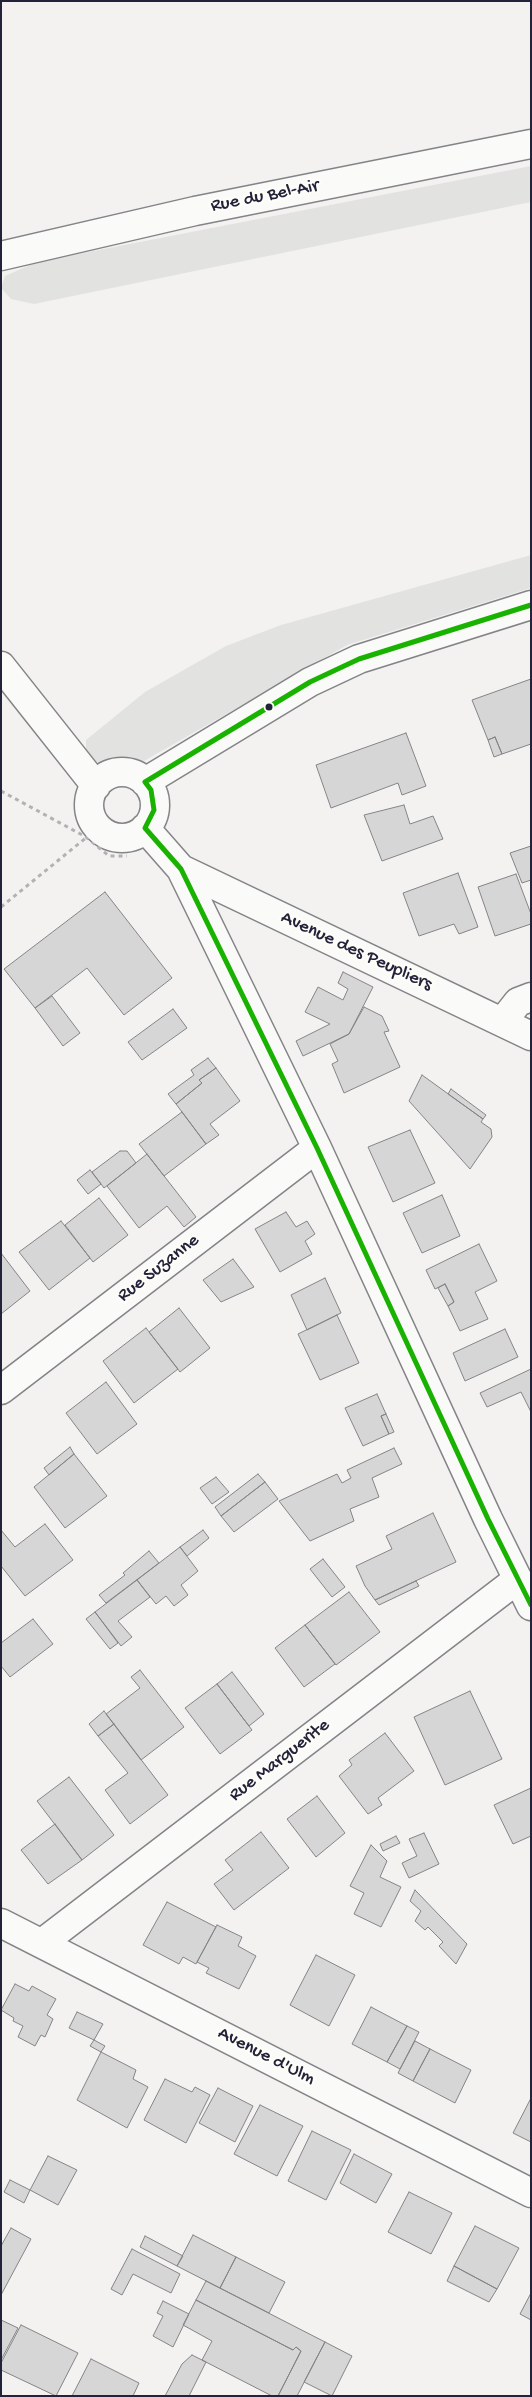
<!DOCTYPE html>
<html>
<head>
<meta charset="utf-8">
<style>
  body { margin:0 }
  #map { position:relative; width:532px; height:2397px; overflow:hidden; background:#f3f2f0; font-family:"Gochi Hand",sans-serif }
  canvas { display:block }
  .frame { position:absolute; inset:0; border:2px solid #22223b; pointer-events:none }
</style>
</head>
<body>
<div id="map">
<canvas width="532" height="2397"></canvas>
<div class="frame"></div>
</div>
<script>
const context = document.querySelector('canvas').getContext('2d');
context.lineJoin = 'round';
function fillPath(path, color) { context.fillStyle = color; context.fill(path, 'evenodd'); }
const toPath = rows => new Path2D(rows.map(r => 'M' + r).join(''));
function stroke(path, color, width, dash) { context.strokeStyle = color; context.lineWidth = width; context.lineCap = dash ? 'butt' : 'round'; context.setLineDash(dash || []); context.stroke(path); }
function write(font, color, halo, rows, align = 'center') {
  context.font = font + ' "Gochi Hand",sans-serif'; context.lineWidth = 5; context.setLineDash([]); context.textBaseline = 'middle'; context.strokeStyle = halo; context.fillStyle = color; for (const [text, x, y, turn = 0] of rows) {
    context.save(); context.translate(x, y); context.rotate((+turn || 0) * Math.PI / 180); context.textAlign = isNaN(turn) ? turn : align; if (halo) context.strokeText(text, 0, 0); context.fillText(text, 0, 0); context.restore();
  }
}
const green = toPath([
  [531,166,531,202,34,304,11,299,1,288,5,276,37,262],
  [531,555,531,588,347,645,144,761,131,766,108,766,97,762,86,754,86,740,145,692,226,646,281,625]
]);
const building = toPath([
  [531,679,531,744,502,754,495,737,488,740,472,700,531,679],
  [406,733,426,786,402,795,398,783,331,808,316,765,406,733],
  [495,737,502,754,494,757,488,740,495,737],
  [404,805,410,824,433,816,443,839,382,861,364,815,404,805],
  [531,846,531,880,522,883,510,853,531,846],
  [458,873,478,927,459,934,454,924,419,936,403,893,458,873],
  [516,874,531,914,531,924,495,936,478,887,516,874],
  [105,892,172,978,124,1015,87,968,35,1008,4,969,105,892],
  [343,972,373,987,349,1034,303,1056,296,1041,330,1024,305,1012,318,987,343,1000,348,989,338,983,343,972],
  [52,996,80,1033,63,1046,35,1008,52,996],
  [364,1007,382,1016,389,1031,384,1032,400,1067,344,1093,332,1064,338,1061,330,1044,349,1034,364,1007],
  [173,1009,187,1028,142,1060,128,1042,173,1009],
  [208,1058,216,1068,199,1080,202,1083,176,1104,168,1094,194,1075,191,1070,208,1058],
  [216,1068,240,1101,210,1124,219,1135,206,1144,176,1104,202,1083,199,1080,216,1068],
  [422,1075,483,1119,481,1122,491,1129,492,1137,470,1169,409,1101,422,1075],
  [451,1089,486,1115,483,1119,448,1094,451,1089],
  [182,1112,206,1144,164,1176,139,1144,182,1112],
  [410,1130,435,1183,393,1202,368,1147,410,1130],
  [120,1151,127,1151,136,1163,104,1188,92,1172,120,1151],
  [147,1154,196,1217,184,1227,167,1206,139,1228,107,1186,147,1154],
  [90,1170,101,1184,88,1194,77,1180,90,1170],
  [442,1195,460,1236,422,1253,403,1213,442,1195],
  [99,1198,128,1235,93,1262,65,1225,99,1198],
  [286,1212,296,1227,307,1221,315,1234,305,1241,312,1254,280,1272,255,1229,286,1212],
  [61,1221,90,1258,49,1290,19,1252,61,1221],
  [479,1244,497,1281,475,1292,488,1319,460,1331,448,1306,454,1302,445,1284,435,1289,426,1270,479,1244],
  [1,1253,30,1291,1,1314,1,1253],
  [233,1259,254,1287,221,1302,203,1280,233,1259],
  [325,1278,341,1313,307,1330,291,1295,325,1278],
  [445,1284,454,1302,448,1306,438,1288,445,1284],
  [179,1308,210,1348,180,1372,149,1332,179,1308],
  [337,1315,359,1363,320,1380,298,1334,337,1315],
  [146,1328,178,1369,134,1403,103,1361,146,1328],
  [505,1329,518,1357,465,1381,453,1353,505,1329],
  [531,1369,531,1412,521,1392,487,1407,480,1393,531,1369],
  [106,1382,137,1424,97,1454,66,1413,106,1382],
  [377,1394,386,1414,381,1416,389,1434,363,1446,345,1408,377,1394],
  [386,1414,394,1432,389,1434,381,1416,386,1414],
  [70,1447,74,1454,49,1475,44,1468,70,1447],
  [394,1448,402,1464,372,1478,379,1497,350,1509,354,1521,310,1541,279,1501,337,1474,342,1483,351,1478,347,1470,394,1448],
  [74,1454,107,1496,65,1528,34,1487,74,1454],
  [258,1474,265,1482,221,1516,215,1507,258,1474],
  [216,1477,229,1492,212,1504,200,1488,216,1477],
  [265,1482,278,1499,234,1532,221,1516,265,1482],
  [433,1513,456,1562,375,1600,365,1586,356,1566,392,1549,386,1536,433,1513],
  [45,1524,73,1560,25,1596,1,1566,1,1530,15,1547,45,1524],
  [203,1530,209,1538,187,1556,180,1547,203,1530],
  [180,1547,198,1571,181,1585,188,1595,174,1606,166,1596,156,1604,137,1580,180,1547],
  [149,1551,159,1563,106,1603,99,1595,125,1575,123,1573,149,1551],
  [323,1559,345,1587,332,1597,310,1569,323,1559],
  [137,1580,150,1597,118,1621,132,1637,121,1646,95,1612,137,1580],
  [416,1581,419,1586,379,1605,375,1600,416,1581],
  [349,1592,380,1632,336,1665,305,1625,349,1592],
  [95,1612,118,1643,110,1649,86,1619,95,1612],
  [33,1619,53,1644,10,1677,1,1666,1,1643,33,1619],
  [305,1625,335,1664,304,1687,275,1648,305,1625],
  [140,1670,184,1727,141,1760,106,1714,140,1688,131,1677,140,1670],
  [232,1672,264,1714,249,1726,217,1684,232,1672],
  [217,1684,252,1730,220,1754,185,1708,217,1684],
  [470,1691,502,1759,445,1785,414,1717,470,1691],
  [104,1711,114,1724,98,1736,89,1724,104,1711],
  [114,1724,168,1795,130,1824,105,1790,128,1773,98,1736,114,1724],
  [385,1733,414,1771,378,1798,382,1805,368,1814,339,1776,352,1765,349,1760,385,1733],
  [69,1777,114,1835,82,1860,37,1801,69,1777],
  [531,1788,531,1836,513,1844,494,1805,531,1788],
  [317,1796,345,1833,316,1857,287,1819,317,1796],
  [55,1824,82,1860,48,1884,21,1850,55,1824],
  [261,1832,289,1868,234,1910,214,1884,233,1870,225,1860,261,1832],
  [424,1833,439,1864,409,1878,402,1863,417,1856,409,1839,424,1833],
  [396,1836,400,1843,383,1851,380,1844,396,1836],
  [371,1845,387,1861,380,1877,401,1887,381,1927,354,1914,364,1893,350,1886,371,1845],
  [415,1890,467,1944,456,1964,439,1946,443,1942,428,1927,425,1930,415,1921,421,1911,410,1901,415,1890],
  [167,1902,216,1927,196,1964,183,1957,179,1964,143,1945,167,1902],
  [217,1925,242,1937,238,1946,256,1956,239,1989,206,1973,209,1968,197,1962,217,1925],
  [316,1955,355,1975,329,2026,290,2005,316,1955],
  [15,1984,29,1991,32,1986,56,1999,47,2015,53,2019,45,2037,41,2035,35,2046,18,2037,23,2026,13,2021,14,2018,1,2010,15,1984],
  [371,2007,407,2026,387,2062,352,2044,371,2007],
  [77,2012,103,2024,94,2040,69,2028,77,2012],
  [407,2026,419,2032,400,2069,387,2062,407,2026],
  [94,2040,105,2046,101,2052,90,2046,94,2040],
  [415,2041,430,2049,413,2081,398,2073,415,2041],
  [430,2049,471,2070,455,2103,413,2081,430,2049],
  [101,2052,136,2070,133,2079,148,2087,127,2128,77,2100,101,2052],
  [165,2079,192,2092,195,2087,210,2095,186,2143,144,2120,165,2079],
  [218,2088,253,2106,235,2142,199,2123,218,2088],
  [530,2100,531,2100,531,2142,513,2133,530,2100],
  [260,2105,303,2126,277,2176,234,2154,260,2105],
  [312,2131,351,2150,326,2200,288,2181,312,2131],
  [354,2154,392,2174,376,2203,340,2183,354,2154],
  [48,2156,77,2170,58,2205,30,2190,48,2156],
  [10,2180,30,2190,24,2203,4,2192,10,2180],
  [409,2192,452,2213,431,2254,388,2232,409,2192],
  [475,2226,519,2248,497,2289,454,2266,475,2226],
  [11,2228,31,2239,1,2295,1,2246,11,2228],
  [193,2235,236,2257,220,2288,177,2266,193,2235],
  [145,2236,183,2256,177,2266,140,2247,145,2236],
  [132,2249,180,2274,171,2293,133,2274,122,2295,111,2289,132,2249],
  [236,2257,285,2282,269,2313,220,2288,236,2257],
  [454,2266,497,2289,489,2302,447,2281,454,2266],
  [206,2281,325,2342,297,2396,278,2396,301,2351,296,2347,293,2350,196,2300,206,2281],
  [531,2293,531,2320,520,2314,531,2293],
  [196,2300,293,2350,296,2347,301,2351,278,2396,272,2396,202,2360,212,2341,183,2325,196,2300],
  [163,2301,189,2314,173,2347,153,2336,163,2316,157,2313,163,2301],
  [1,2320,18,2328,1,2360,1,2320],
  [21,2325,78,2353,56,2396,1,2370,1,2363,21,2325],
  [325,2342,352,2356,332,2396,304,2382,325,2342],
  [192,2355,206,2362,189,2396,165,2396,182,2364,192,2355],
  [91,2359,139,2383,133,2396,72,2396,91,2359]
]);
const path = toPath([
  [1,791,86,837,109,856,127,856],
  [1,907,98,828]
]);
const minor = toPath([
  [1,256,195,211,531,144],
  [1,666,96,786],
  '89 805a33 33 0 1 1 66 0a33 33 0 1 1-66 0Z',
  [145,782,310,682,359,659,531,605],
  [145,828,181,869,317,1148,488,1519,531,1606],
  [181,869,531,1036],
  [503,1021,518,1002,531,997],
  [1,1390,317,1148],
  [1,1923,531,2193],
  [42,1943,518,1579]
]);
const bus1 = toPath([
  [531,605,359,659,310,682,145,782,151,790,154,810,145,828,181,869,317,1148,488,1519,531,1605]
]);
const markers = [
  [269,707,4.5,"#22223b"]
];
const streetNames = [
  ["Rue du Bel-Air",265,197,-11],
  ["Avenue des Peupliers",356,952,25],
  ["Rue Suzanne",159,1269,-38],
  ["Rue Marguerite",280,1761,-38],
  ["Avenue d'Ulm",266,2057,27]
];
fillPath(green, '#e2e2e1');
fillPath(building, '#d7d6d6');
stroke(building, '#848488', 1);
stroke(minor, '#848488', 31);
stroke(path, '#b2b2b4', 3, [4, 4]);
stroke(minor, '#fafaf8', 28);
stroke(bus1, '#19b200', 5);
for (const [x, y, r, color] of markers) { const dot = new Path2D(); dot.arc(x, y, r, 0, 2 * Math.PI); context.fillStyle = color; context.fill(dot); stroke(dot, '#fdfcf7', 2); }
write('19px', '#22223b', '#fdfcf7', streetNames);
</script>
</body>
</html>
